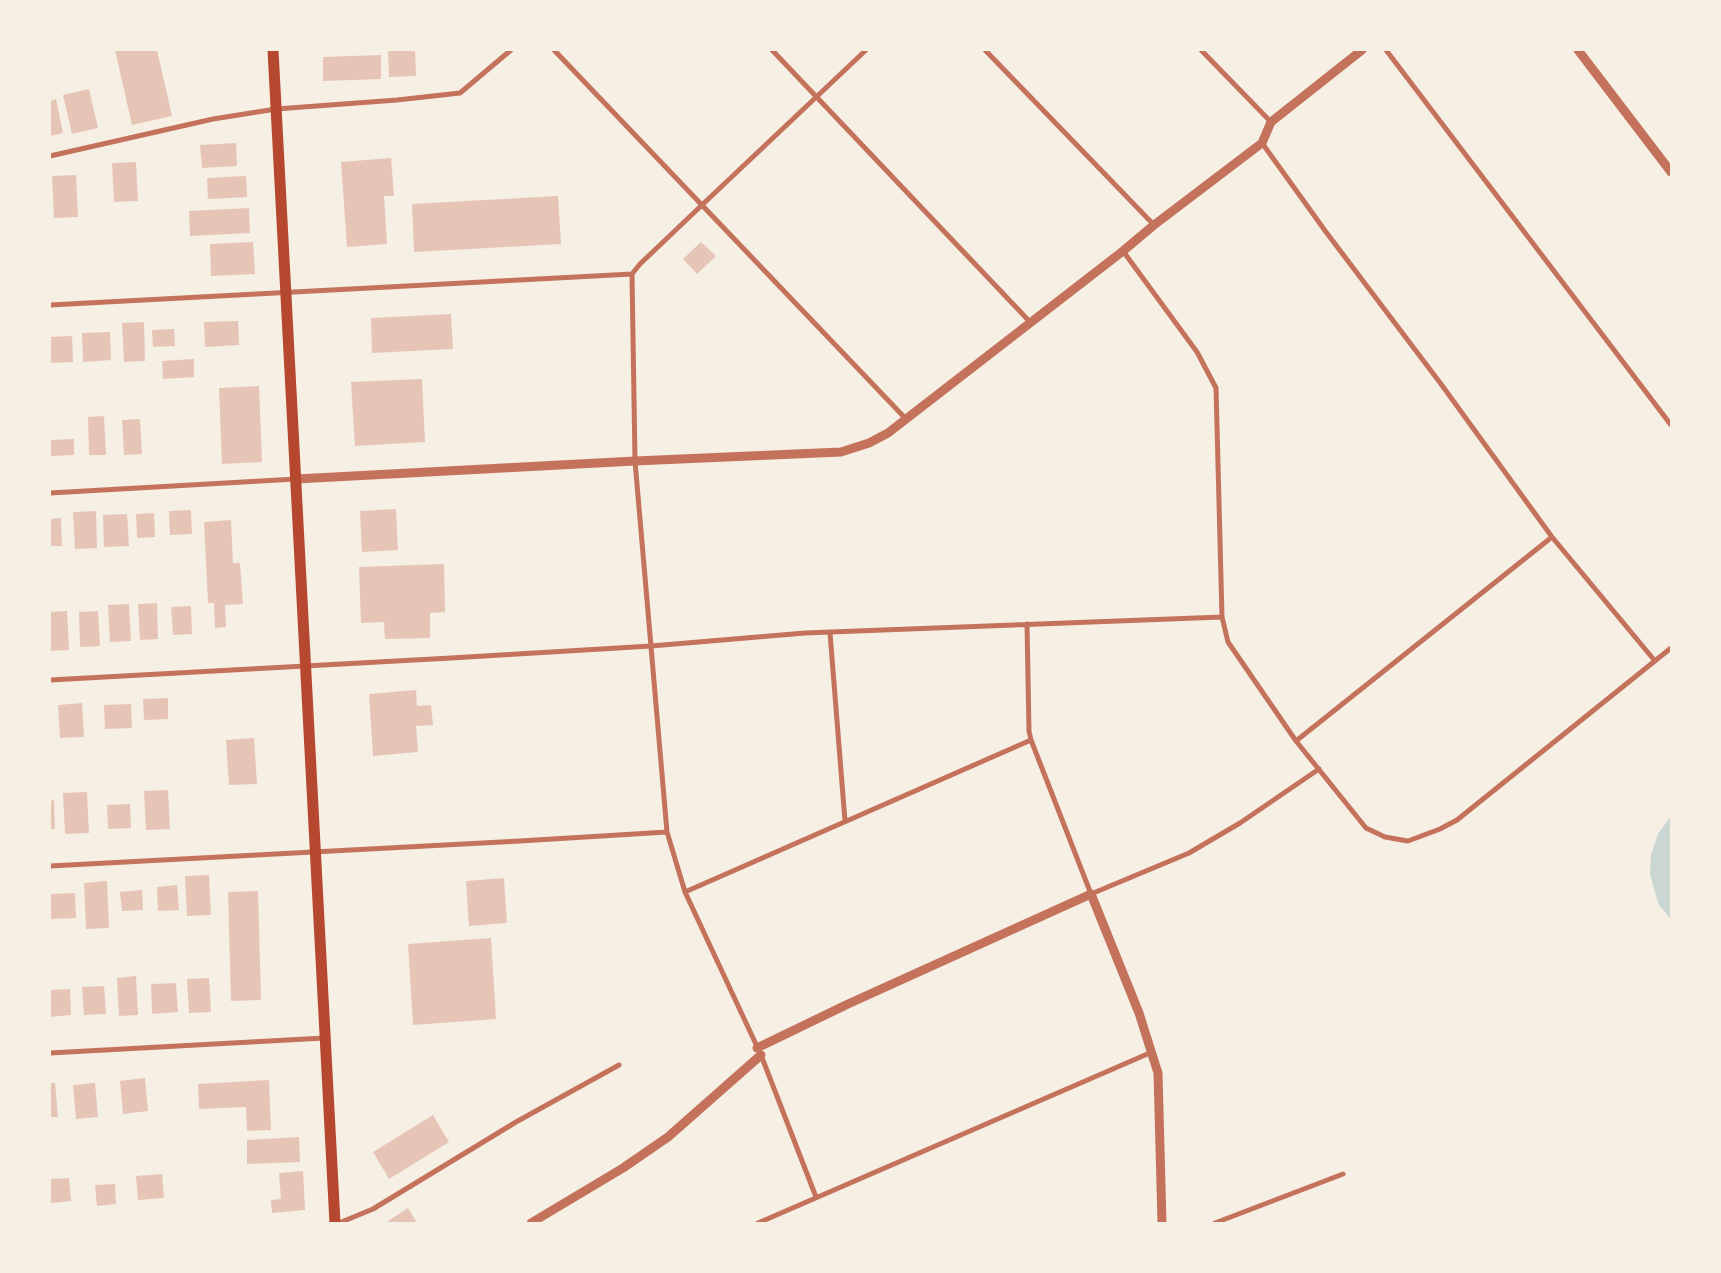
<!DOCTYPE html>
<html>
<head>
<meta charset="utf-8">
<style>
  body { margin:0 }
  #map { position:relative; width:1721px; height:1273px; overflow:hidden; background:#f6efe4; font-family:"Noto Sans",sans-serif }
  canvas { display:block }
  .frame { position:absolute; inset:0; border:51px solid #f6efe4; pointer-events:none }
</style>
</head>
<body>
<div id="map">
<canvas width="1721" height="1273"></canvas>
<div class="frame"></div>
</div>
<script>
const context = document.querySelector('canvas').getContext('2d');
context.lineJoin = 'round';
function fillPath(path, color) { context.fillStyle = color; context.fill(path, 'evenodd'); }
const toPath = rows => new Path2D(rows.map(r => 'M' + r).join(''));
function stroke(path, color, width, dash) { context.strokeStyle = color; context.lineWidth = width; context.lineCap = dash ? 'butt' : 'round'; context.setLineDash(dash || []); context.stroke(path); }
const water = toPath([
  [1671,816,1671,919,1659,905,1650,875,1651,855,1658,834]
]);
const building = toPath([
  [115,50,157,50,172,116,132,125],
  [388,50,415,50,416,76,389,77],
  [381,55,381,79,323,81,323,57],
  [89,89,98,128,72,134,63,95],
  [56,99,63,133,50,136,50,101],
  [236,143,237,166,202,168,200,145],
  [391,158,394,196,384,196,387,244,347,247,341,162],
  [136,162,138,201,114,202,112,163],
  [76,175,78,217,54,218,52,176],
  [246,176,247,197,208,199,207,178],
  [558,196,561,244,414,252,412,204],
  [249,208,250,233,190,236,189,211],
  [253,242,255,274,211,276,210,244],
  [701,242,716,256,697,274,683,259],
  [451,314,453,349,372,353,371,318],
  [238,321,239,345,205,347,204,322],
  [144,322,145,361,124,362,122,323],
  [174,329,175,346,153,347,152,330],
  [110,332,111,360,83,362,82,333],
  [72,336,73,362,50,363,50,337],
  [194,359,194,377,163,379,162,361],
  [422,379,425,442,355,446,351,382],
  [259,386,262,462,222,464,219,388],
  [104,416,106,455,89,455,88,417],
  [140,419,142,454,124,455,122,420],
  [74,439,74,455,50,456,50,440],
  [396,509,398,550,362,552,360,511],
  [191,510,192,534,170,535,169,511],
  [96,511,97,548,75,549,73,512],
  [154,513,155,537,137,538,136,514],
  [127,514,129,546,104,547,103,515],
  [61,518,62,546,50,546,50,519],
  [231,520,233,563,240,563,243,604,225,605,226,627,215,628,214,603,208,603,204,522],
  [444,564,445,612,430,613,430,638,385,639,384,622,361,623,359,567],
  [157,603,158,639,140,640,138,604],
  [129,604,131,641,110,642,108,605],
  [191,606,192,634,173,635,171,607],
  [67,611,69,650,50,651,50,612],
  [98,611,100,646,80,647,79,612],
  [416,690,417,706,431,705,433,725,416,726,418,752,373,756,369,694],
  [168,698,168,719,144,720,143,699],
  [82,703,84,737,60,738,58,705],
  [131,704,132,728,105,729,104,705],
  [254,738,257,784,229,785,226,740],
  [168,790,170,829,146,830,144,791],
  [87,792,89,833,65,834,63,793],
  [54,800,55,829,50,829,50,801],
  [130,804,131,828,108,829,107,805],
  [209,875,211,915,187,916,185,876],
  [504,878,507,923,469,926,466,881],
  [107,881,109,928,86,929,84,883],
  [177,885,179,910,158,911,157,887],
  [142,890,143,910,122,911,120,892],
  [258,891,261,1000,231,1001,228,892],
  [75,893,76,918,50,919,50,894],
  [491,938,496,1019,413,1025,408,944],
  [136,976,138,1015,119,1016,117,978],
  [209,978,211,1012,189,1013,187,979],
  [176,983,178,1012,152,1014,151,984],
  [104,986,106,1014,84,1015,82,987],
  [70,989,71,1015,50,1017,50,990],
  [145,1078,148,1111,123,1114,120,1081],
  [269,1080,271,1130,247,1131,246,1107,199,1109,198,1084],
  [50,1083,55,1083,58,1117,50,1117],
  [95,1083,98,1117,76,1119,73,1085],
  [433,1115,449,1142,389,1179,373,1152],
  [299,1137,300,1162,247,1164,247,1140],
  [303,1171,305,1210,272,1213,271,1200,281,1199,279,1173],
  [162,1174,164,1198,138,1200,136,1176],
  [69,1178,71,1201,51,1203,50,1179],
  [115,1184,116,1204,97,1206,95,1185],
  [408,1208,417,1223,385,1223]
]);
const minor = toPath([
  [554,50,906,419],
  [772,50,1031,323],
  [985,50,1154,225],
  [1201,50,1271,122],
  [1386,50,1671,425],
  [1262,143,1326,232,1441,384,1552,537,1655,661],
  [50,156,213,119,276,109,397,100,460,93,511,50],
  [1123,251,1197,352,1216,388,1222,617,1228,642,1296,741,1366,828,1385,837,1408,841,1440,829,1457,820,1671,648],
  [632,274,635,461,667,832,685,892,761,1055,816,1197],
  [50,305,632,274,640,264,702,205,866,50],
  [50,493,296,479],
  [1027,624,1029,731,1031,740,1091,894,1189,853,1240,823,1319,769],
  [830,633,845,821],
  [50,680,451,658,651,646,805,633,1222,617],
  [1296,741,1552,537],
  [50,866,520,841,667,832],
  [685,892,1031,740],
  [50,1053,324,1038],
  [339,1223,373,1209,516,1122,619,1065],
  [758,1223,1152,1052],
  [1215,1223,1343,1174]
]);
const tertiary = toPath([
  [1578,50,1671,172],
  [296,479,635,461,841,452,869,443,888,433,1123,251,1154,225,1262,143,1271,122,1362,50],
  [757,1048,848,1004,1091,894,1139,1013,1158,1073,1162,1223],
  [531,1223,623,1168,668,1137,761,1055]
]);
const primary = toPath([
  [273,50,335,1223]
]);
fillPath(water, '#c9d6d2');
fillPath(building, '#e6c5b7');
stroke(minor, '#c5725c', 5);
stroke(tertiary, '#c5725c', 9);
stroke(primary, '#b5482f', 11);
</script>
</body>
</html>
